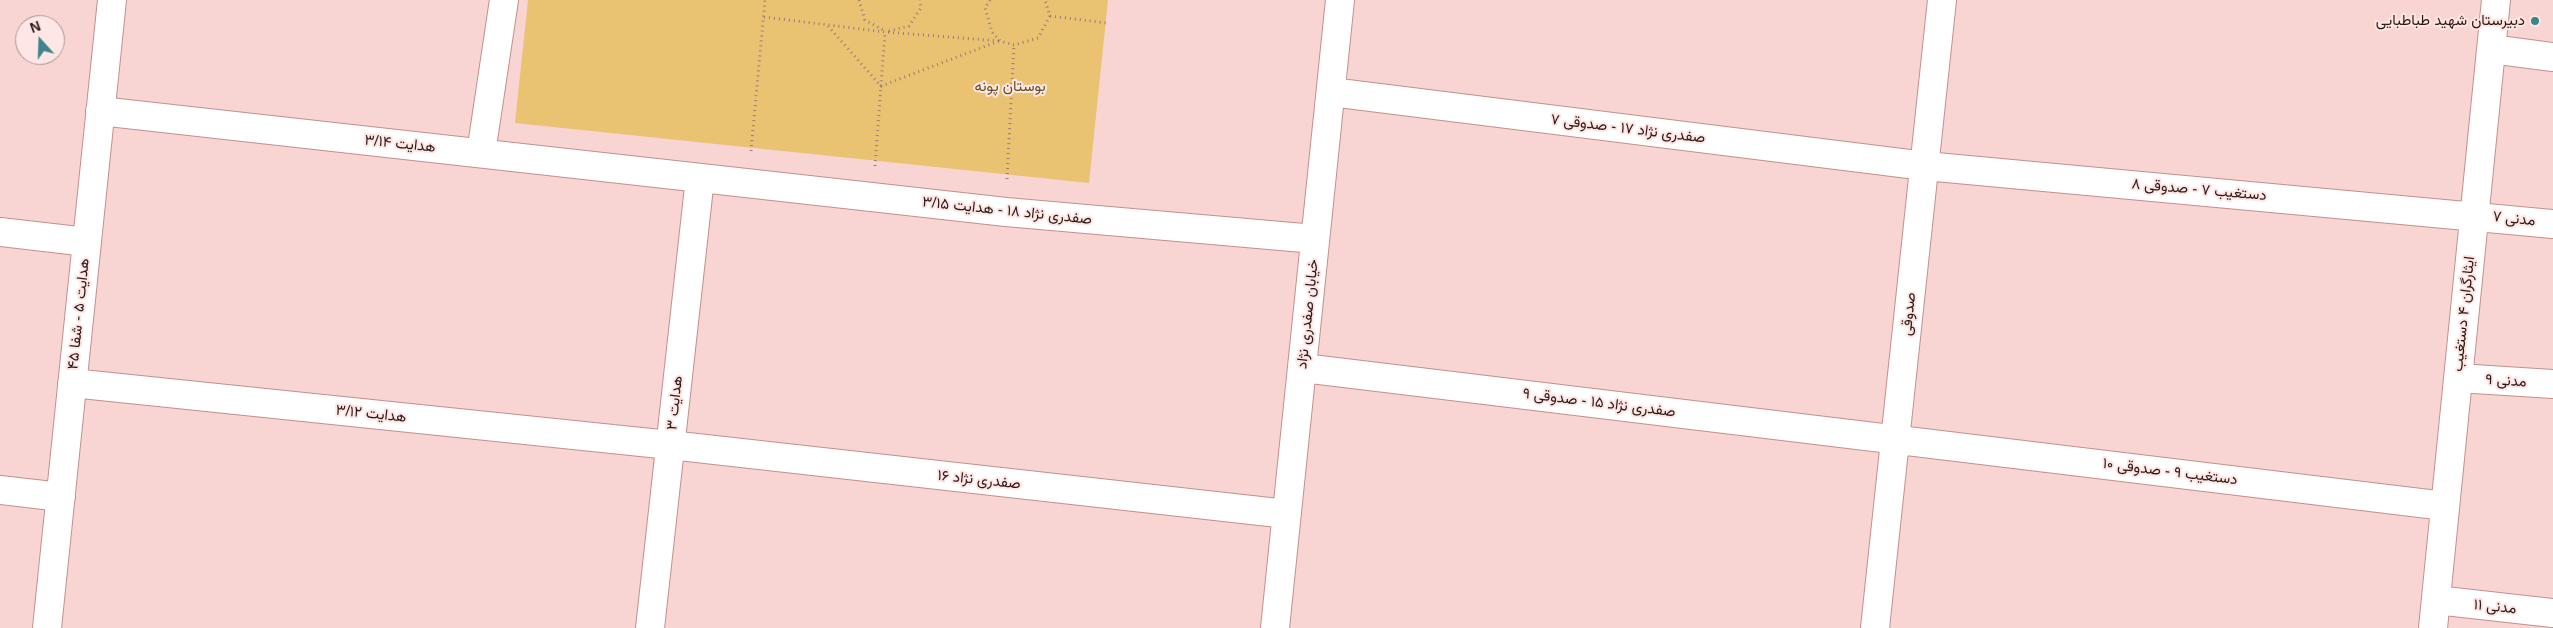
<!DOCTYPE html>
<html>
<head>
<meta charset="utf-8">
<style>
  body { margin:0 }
  #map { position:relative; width:2553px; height:628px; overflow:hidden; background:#f8d5d2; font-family:Helvetica,sans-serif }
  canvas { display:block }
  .north { position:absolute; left:15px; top:15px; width:50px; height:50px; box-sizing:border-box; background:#fde6e3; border:1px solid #aa9491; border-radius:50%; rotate:340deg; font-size:14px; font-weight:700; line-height:20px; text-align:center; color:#2d1917 }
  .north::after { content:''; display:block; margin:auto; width:18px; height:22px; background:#3d848b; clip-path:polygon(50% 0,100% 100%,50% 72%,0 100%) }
</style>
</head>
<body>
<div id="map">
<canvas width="2553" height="628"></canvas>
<div class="north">N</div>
</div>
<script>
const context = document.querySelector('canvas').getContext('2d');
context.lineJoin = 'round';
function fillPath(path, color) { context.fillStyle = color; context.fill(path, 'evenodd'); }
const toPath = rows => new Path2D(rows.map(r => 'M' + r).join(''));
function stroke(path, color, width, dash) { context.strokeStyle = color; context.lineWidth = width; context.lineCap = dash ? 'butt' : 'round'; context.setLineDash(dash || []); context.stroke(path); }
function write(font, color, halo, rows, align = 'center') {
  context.font = font + ' Helvetica,Vazirmatn,sans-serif'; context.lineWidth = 4; context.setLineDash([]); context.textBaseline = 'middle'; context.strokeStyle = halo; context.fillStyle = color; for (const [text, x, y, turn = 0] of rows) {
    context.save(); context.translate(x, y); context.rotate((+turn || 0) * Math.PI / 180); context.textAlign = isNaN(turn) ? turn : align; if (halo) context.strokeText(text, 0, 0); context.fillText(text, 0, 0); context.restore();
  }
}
const green = toPath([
  [528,0,1108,0,1089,183,515,123]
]);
const path = toPath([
  [859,0,865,20,883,30],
  [990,0,985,8,992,32,1000,41,1014,45,1038,38,1050,16,1045,0],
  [1050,16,1106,23],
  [764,17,885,32,1000,41],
  [828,26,881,86,999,41],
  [889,31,909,26,921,8,920,0],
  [751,151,765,0],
  [875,166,885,32],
  [1007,179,1014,45]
]);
const minor = toPath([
  [2491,49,2553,57],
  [1331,92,1925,166,2553,224],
  [100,111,1006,212,1315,239],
  [481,153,504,0],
  [0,232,87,242],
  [1303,368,2445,506],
  [2458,378,2553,384],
  [72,383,670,445,1287,514],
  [0,490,61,497],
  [2436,600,2553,613],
  [47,628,112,0],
  [650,628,700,178],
  [1275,628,1340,0],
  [1875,628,1942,0],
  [2433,628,2496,0]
]);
const markers = [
  [2535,21,5,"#3d848b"]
];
const poiNames = [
  ["دبیرستان شهید طباطبایی",2525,21]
];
const parkNames = [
  ["بوستان پونه",1010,87]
];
const streetNames = [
  ["صفدری نژاد ۱۷ - صدوقی ۷",1628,129,7],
  ["هدایت ۳/۱۴",400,144,6],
  ["دستغیب ۷ - صدوقی ۸",2199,190,5],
  ["صفدری نژاد ۱۸ - هدایت ۳/۱۵",1007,211,6],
  ["مدنی ۷",2514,219,6],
  ["هدایت ۵ - شفا ۴۵",79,314,-84],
  ["خیابان صفدری نژاد",1308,314,-84],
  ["صدوقی",1909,314,-84],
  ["ایثارگران ۴ دستغیب",2464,314,-84],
  ["مدنی ۹",2506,381,4],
  ["هدایت ۳",675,403,-84],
  ["صفدری نژاد ۱۵ - صدوقی ۹",1599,403,7],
  ["هدایت ۳/۱۲",371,414,6],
  ["دستغیب ۹ - صدوقی ۱۰",2170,472,7],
  ["صفدری نژاد ۱۶",979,480,6],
  ["مدنی ۱۱",2495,607,6]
];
fillPath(green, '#e9c272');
stroke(minor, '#c58f8b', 30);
stroke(path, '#997d7a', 3, [1, 4]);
stroke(minor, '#fff', 28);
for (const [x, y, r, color] of markers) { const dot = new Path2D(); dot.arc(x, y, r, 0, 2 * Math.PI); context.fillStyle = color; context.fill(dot); stroke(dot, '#fde6e3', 2); }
write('15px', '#2d1917', '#fde6e3', poiNames, 'right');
write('15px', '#645026', '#fde6e3', parkNames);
write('15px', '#2d1917', '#fde6e3', streetNames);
</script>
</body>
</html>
